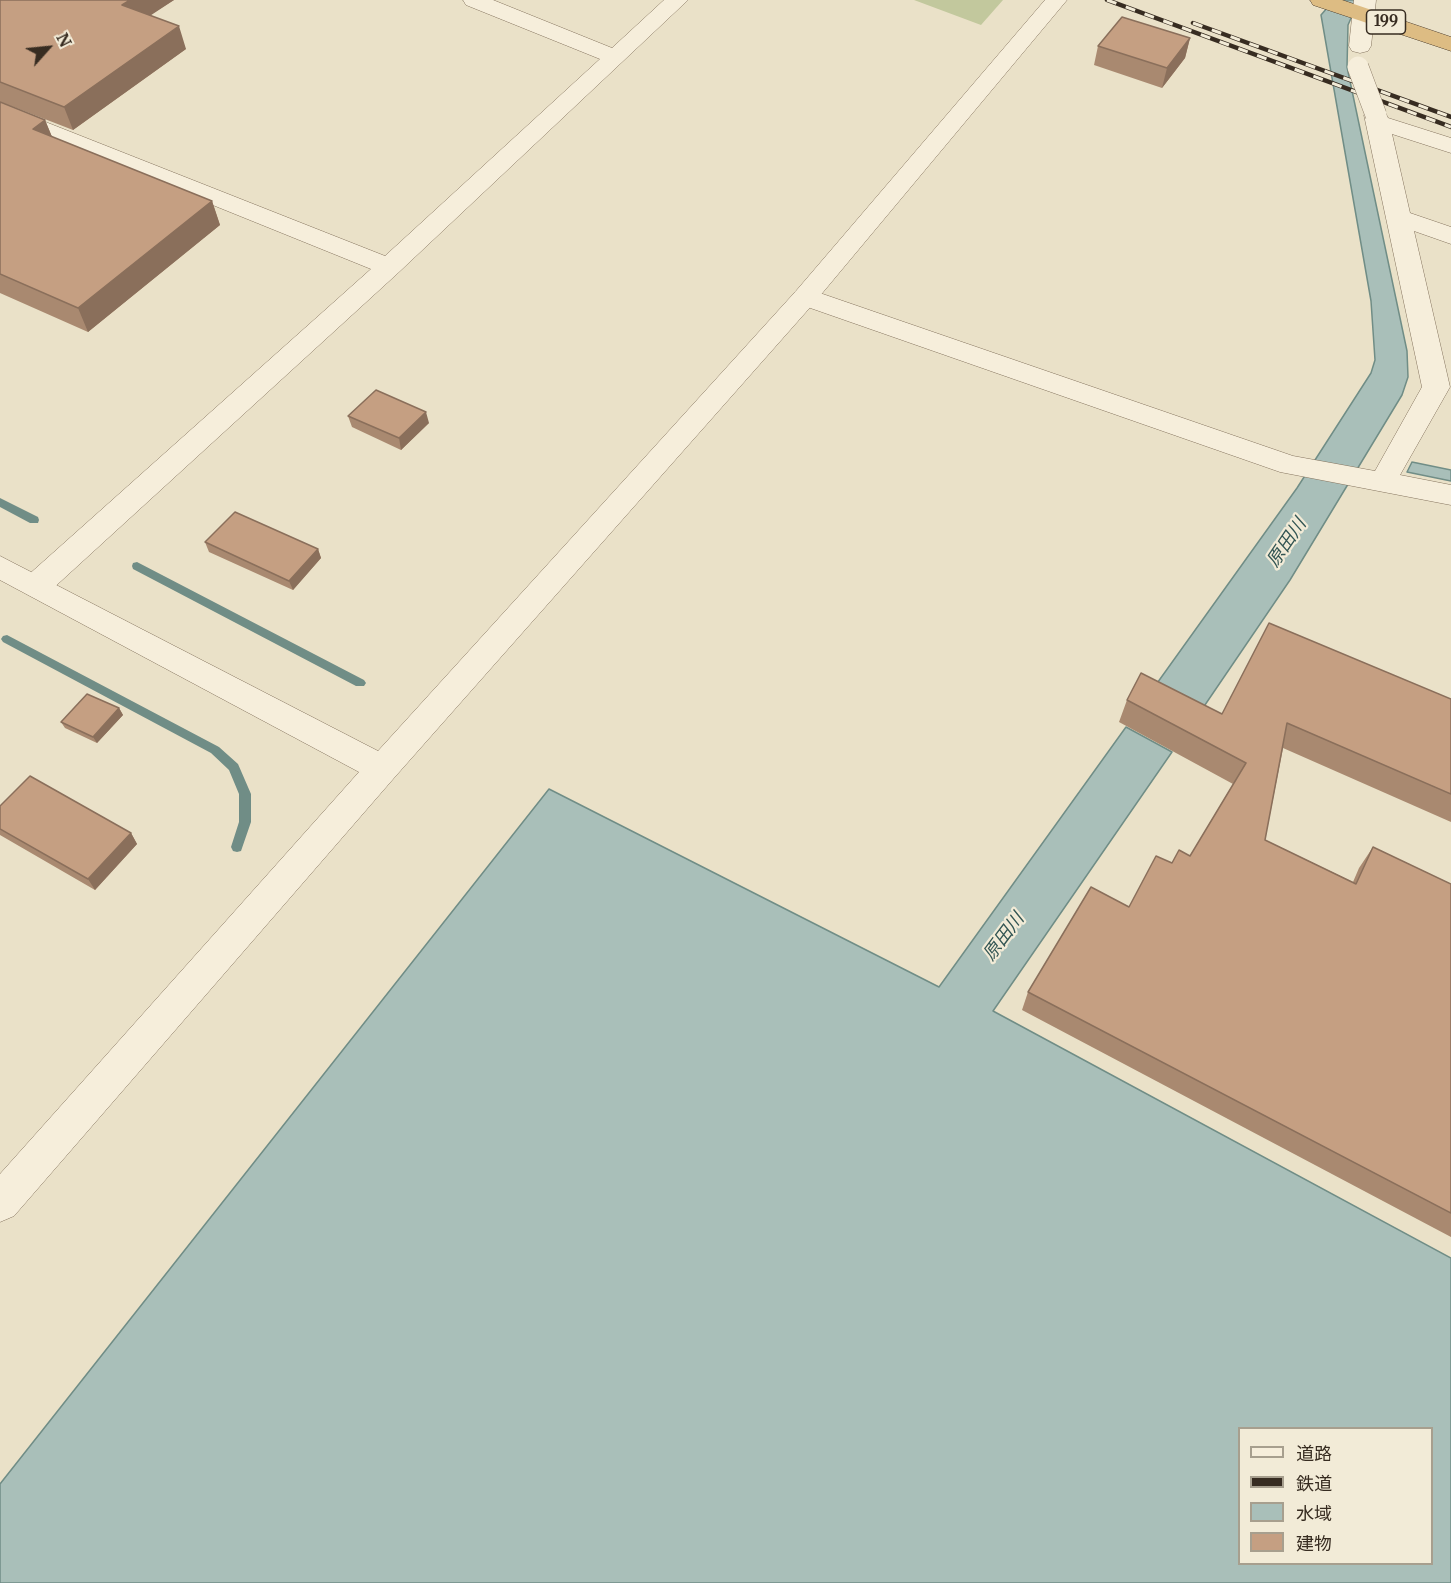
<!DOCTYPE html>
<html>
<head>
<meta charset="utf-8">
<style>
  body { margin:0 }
  #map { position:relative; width:1451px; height:1583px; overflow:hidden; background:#eae1c8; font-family:Merriweather,"Noto Sans JP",serif }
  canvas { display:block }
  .legend { position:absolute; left:1238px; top:1427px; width:195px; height:138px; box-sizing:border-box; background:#f2ebd7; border:2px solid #a79f8e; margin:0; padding:8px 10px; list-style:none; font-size:18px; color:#372c21 }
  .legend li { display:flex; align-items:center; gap:12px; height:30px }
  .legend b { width:30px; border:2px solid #a79f8e }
  .north { position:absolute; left:18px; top:18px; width:60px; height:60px; -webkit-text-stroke:4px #f2ebd7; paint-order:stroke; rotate:63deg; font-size:16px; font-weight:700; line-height:24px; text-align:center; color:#372c21 }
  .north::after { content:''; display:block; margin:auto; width:21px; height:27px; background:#372c21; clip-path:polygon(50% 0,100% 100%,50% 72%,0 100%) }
</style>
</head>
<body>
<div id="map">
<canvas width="1451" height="1583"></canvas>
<ul class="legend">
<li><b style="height:8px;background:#f6eedb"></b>道路</li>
<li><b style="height:8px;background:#372c21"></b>鉄道</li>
<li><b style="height:16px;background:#a9bfb9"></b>水域</li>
<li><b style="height:16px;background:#c59f82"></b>建物</li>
</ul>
<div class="north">N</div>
</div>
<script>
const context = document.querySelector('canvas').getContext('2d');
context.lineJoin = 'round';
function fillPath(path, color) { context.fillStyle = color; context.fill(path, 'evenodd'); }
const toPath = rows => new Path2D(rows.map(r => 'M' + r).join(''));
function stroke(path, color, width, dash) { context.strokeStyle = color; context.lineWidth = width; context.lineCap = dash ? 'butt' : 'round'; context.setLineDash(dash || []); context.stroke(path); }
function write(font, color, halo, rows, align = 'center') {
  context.font = font + ' Merriweather,"Noto Sans JP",serif'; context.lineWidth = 4.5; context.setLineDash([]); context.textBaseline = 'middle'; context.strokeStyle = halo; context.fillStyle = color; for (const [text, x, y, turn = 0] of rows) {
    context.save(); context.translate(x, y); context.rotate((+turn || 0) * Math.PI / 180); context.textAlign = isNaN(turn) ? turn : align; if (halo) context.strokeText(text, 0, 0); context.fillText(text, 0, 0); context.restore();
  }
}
const green = toPath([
  [914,0,1003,0,981,25]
]);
const water = toPath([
  [1334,0,1359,0,1348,25,1347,67,1407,351,1408,377,1402,395,1290,580,1192,724,1145,700,1297,488,1371,373,1375,360,1371,301,1321,15,1334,0],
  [1412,462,1451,470,1451,481,1407,472,1412,462],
  [1126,727,1172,752,993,1011,1451,1258,1451,1583,0,1583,0,1484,549,789,939,987,1126,727],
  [1240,1428,1432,1428,1432,1564,1240,1564,1240,1428]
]);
const stream = toPath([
  [0,498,38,517,39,520,38,523,30,523,0,507,0,498],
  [137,562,364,680,366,683,364,686,356,686,133,569,132,566,133,563,137,562],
  [7,635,219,747,238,764,251,794,251,822,241,851,237,852,233,851,231,847,239,822,239,794,229,770,211,753,3,642,1,639,3,636,7,635]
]);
const minor = toPath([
  [463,0,493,0,612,48,664,0,688,0,398,273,48,593,37,596,26,593,22,585,26,577,371,269,0,119,0,104,385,256,600,59,466,5,463,0],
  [1354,0,1376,0,1371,46,1368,51,1360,53,1352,51,1349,46,1354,0],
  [1376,108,1384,110,1388,118,1451,138,1451,153,1392,134,1410,213,1451,227,1451,244,1414,231,1450,387,1400,475,1451,485,1451,505,1280,472,796,303,792,297,796,291,805,289,814,291,1293,456,1375,471,1422,387,1364,115,1368,110,1376,108]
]);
const tertiary = toPath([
  [1045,0,1067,0,814,303,394,778,14,1216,0,1222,0,1174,359,772,0,580,0,556,378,751,796,291,1045,0]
]);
const trunk = toPath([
  [1310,0,1342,0,1451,37,1451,51,1313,5,1310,0]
]);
const rail = toPath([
  [1107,0,1451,127],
  [1193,23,1451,117]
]);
const pedestrianBridge = toPath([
  [1358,67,1376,115]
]);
const wall = toPath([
  [0,0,174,0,150,15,186,49,73,130,6,104,45,120,52,137,212,201,220,225,88,332,0,293],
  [1190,38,1185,58,1162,88,1094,65,1098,46],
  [348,416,429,423,401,450,352,427],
  [205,542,318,549,321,558,293,590,209,552],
  [1451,699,1451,822,1283,748,1265,840,1353,882,1359,868,1373,847,1451,884,1451,1237,1022,1010,1028,992,1129,907,1172,863,1190,856,1233,784,1119,722,1127,700,1222,714],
  [119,708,123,715,97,743,65,728,61,722],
  [0,806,131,833,137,844,95,890,0,835]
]);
const shadedWall = toPath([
  [130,0,174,0,130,29,122,5],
  [179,26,186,49,73,130,64,107],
  [1190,38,1185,58,1162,88,1167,68],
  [45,120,55,144,33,129],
  [212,201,220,225,88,332,78,308],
  [426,412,429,423,401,450,399,438],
  [318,549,321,558,293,590,289,581],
  [119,708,123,715,97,743,93,737],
  [131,833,137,844,95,890,88,879]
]);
const building = toPath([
  [0,0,130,0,122,5,179,26,64,107,0,82,0,0],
  [1122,17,1190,38,1167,68,1098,46,1122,17],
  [0,102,45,120,33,129,212,201,78,308,0,274,0,102],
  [376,390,426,412,399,438,348,416,376,390],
  [235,512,318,549,289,581,205,542,235,512],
  [1269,623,1451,699,1451,794,1287,723,1265,840,1356,884,1373,847,1451,884,1451,1213,1028,992,1091,887,1129,907,1156,856,1172,863,1179,850,1190,856,1246,763,1127,700,1141,673,1222,714,1269,623],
  [87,694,119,708,93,737,61,722,87,694],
  [30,776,131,833,88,879,0,829,0,806,30,776]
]);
const shields = [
  [1386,22,39]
];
const shieldNames = [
  ["199",1386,22]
];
const waterNames = [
  ["原田川",1287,543,-56],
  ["原田川",1004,937,-53]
];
fillPath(green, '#c2c89d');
fillPath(water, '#a9bfb9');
stroke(water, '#708d86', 1.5);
fillPath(stream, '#708d86');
stroke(minor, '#85745f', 1);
stroke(tertiary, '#85745f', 1);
stroke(trunk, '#534232', 1);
fillPath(minor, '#f6eedb');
fillPath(tertiary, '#f6eedb');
fillPath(trunk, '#ddbc83');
stroke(rail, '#372c21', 4.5);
stroke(rail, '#f2ebd7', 3, [10]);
stroke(pedestrianBridge, '#85745f', 22, []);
stroke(pedestrianBridge, '#f6eedb', 21);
fillPath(wall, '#a98970');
fillPath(shadedWall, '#8a6f5b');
fillPath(building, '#c59f82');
stroke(building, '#8a6f5b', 1.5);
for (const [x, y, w] of shields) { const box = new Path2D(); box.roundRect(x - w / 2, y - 12, w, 24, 4.5); context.fillStyle = '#f2ebd7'; context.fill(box); stroke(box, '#372c21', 1.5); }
write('bold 15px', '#372c21', null, shieldNames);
write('italic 18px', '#325553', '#f2ebd7', waterNames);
</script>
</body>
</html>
